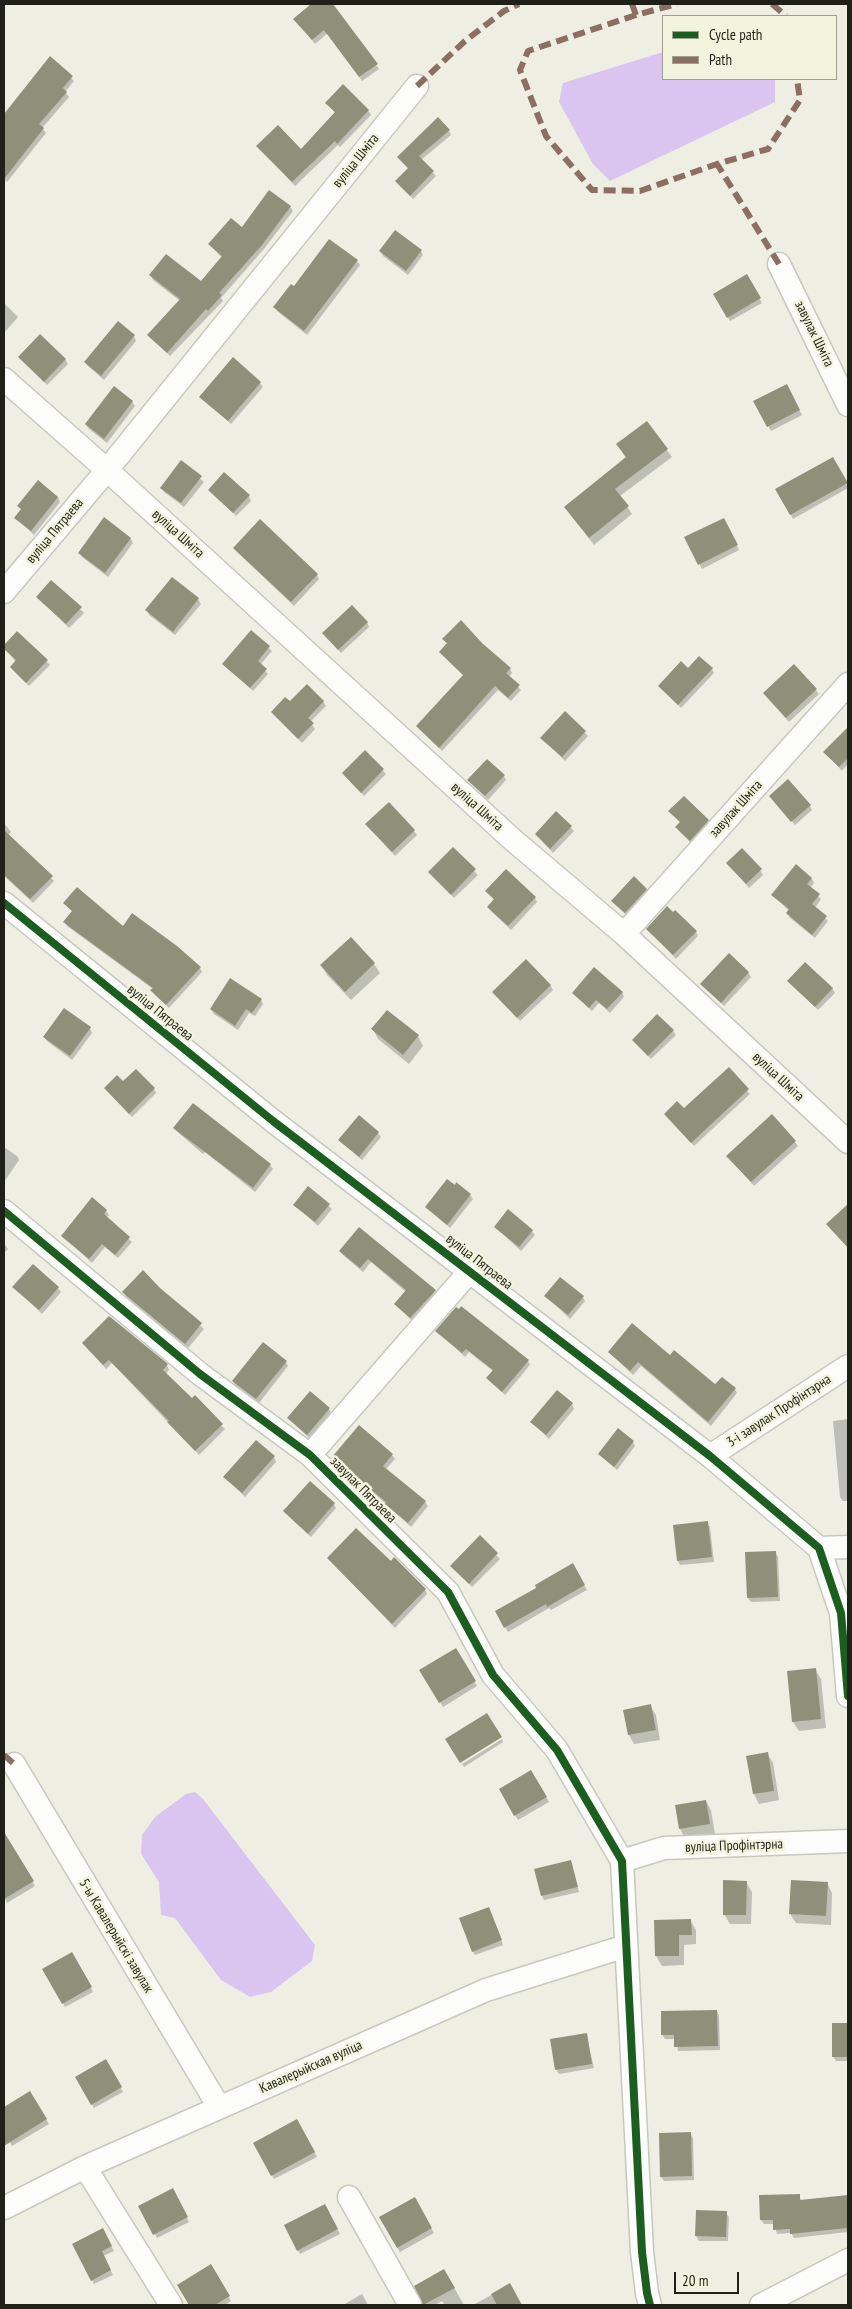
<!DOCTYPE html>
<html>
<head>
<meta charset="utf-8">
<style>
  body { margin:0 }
  #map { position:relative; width:852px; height:2309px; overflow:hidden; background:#eeefe2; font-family:"PT Sans Narrow",sans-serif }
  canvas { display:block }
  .frame { position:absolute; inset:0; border:5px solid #1f2018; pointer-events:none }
  .legend { position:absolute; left:662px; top:15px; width:175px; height:65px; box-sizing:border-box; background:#f2f4dd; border:1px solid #9e9f8e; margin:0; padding:6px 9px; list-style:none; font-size:15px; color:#1f2018 }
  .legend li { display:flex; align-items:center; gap:10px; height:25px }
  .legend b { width:25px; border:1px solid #9e9f8e }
  .scale { position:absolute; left:674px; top:2272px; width:65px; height:22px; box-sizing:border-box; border:2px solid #1f2018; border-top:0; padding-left:6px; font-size:15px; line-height:18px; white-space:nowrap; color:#1f2018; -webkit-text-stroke:4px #f2f4dd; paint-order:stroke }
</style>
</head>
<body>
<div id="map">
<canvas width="852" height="2309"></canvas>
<div class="frame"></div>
<ul class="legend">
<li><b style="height:6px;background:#1b5e20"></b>Cycle path</li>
<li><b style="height:6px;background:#8d6e63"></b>Path</li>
</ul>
<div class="scale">20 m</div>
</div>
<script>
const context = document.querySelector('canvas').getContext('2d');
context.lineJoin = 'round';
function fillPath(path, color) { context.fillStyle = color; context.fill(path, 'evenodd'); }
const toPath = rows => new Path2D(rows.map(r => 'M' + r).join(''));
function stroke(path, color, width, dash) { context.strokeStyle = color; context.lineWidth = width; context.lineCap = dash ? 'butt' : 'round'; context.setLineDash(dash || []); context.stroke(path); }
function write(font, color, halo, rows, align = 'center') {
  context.font = font + ' "PT Sans Narrow",sans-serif'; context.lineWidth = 5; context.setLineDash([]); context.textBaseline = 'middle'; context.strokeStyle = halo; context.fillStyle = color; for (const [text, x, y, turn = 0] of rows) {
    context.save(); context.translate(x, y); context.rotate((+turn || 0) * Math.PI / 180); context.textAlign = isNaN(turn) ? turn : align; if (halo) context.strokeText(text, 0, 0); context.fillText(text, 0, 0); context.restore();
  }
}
const water = toPath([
  [663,52,663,79,775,79,775,102,610,181,593,164,559,102,563,83],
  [195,1792,203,1799,315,1945,312,1961,271,1992,250,1997,221,1980,175,1918,161,1915,159,1882,141,1854,142,1835,155,1817,186,1794]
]);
const shadow = toPath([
  [313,4,330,4,379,69,362,81,328,33,315,44,295,19],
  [50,58,74,81,65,92,69,97,42,128,46,133,7,182,4,179,4,115],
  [327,103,368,110,371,115,340,147,338,145,295,186,258,146,301,150,336,114],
  [449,131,451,135,421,160,436,176,413,199,396,181,409,169,402,161],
  [290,207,293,211,264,249,221,298,223,301,170,356,149,335,180,301,153,280,151,275,201,283,222,258,209,244],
  [380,251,421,251,423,255,408,275,383,256],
  [357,261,360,265,307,335,277,311,275,307,294,288],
  [747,276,762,303,730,321,715,294],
  [4,303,18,317,4,333],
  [134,336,136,341,104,380,88,366,85,362],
  [20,357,65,359,68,364,47,385],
  [260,383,263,387,231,424,201,397],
  [786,385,802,415,771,431,755,401],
  [132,402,135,406,107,443,89,429,86,425],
  [647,423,672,457,620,496,632,514,594,545,565,507,626,458,622,452],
  [833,458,848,488,793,519,777,489],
  [182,462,204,482,184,507,164,492,162,488],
  [210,490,249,496,251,501,236,516],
  [58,497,60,502,34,535,16,518,22,511,19,506],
  [726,524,739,550,702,569,686,538],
  [130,538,133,543,108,577,82,557,79,553],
  [234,549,317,575,319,579,294,606],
  [172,579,198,599,201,604,175,635,149,615,147,610],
  [51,581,84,613,69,628,37,597],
  [367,622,369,627,341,653,324,633],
  [251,632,272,651,260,665,268,674,253,691,224,664],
  [17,633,50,665,29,686,14,671,11,667,16,662,4,648],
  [444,639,481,644,510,669,512,673,509,677,521,690,511,701,498,690,442,751,417,726,464,676,441,652,448,645],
  [794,666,819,694,789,722,764,694],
  [712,669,714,673,681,708,659,686,688,670],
  [323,701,326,706,310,722,315,729,302,743,272,712,290,703],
  [565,712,588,736,565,761,542,738],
  [848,728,848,764,842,771,825,752],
  [365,752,386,774,364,796,343,774],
  [504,776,506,780,488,800,468,780],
  [773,800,810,806,812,810,795,825],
  [670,811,708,820,710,825,693,845,680,832,677,827,681,823],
  [556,813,574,831,553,853,536,834],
  [4,823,11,832,8,835,54,881,33,903,4,876],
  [367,825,414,831,417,835,395,856],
  [453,849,478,875,454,898,430,873],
  [728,863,760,870,763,875,749,888],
  [796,866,812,879,814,883,810,888,821,899,815,908,828,921,815,938,790,918,787,913,789,911,773,895],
  [646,889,649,894,628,917,612,901],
  [487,891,535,898,537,902,511,930,491,911,489,907,495,901],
  [65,903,123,928,200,968,202,972,169,1008,155,995,153,989,67,926,65,922,73,912],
  [648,929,696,932,698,936,676,959],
  [374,964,380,973,351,1000,327,975,322,966],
  [748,972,751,977,724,1006,702,984],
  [789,981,832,988,835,993,818,1010],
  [550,985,553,990,520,1021,493,992],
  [622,992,624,997,610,1013,599,1003,592,1011,573,993],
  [261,1000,263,1004,255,1016,249,1013,238,1030,214,1014,211,1009],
  [90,1028,92,1033,72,1060,47,1041,44,1037],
  [373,1029,418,1036,423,1046,409,1064,378,1039],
  [673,1031,676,1035,651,1059,633,1040],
  [728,1069,750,1094,694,1146,665,1114,684,1110],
  [123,1083,154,1089,156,1093,132,1117,105,1088],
  [174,1129,270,1165,273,1169,255,1192,205,1152,203,1154],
  [378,1133,381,1137,362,1160,340,1140],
  [795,1142,798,1146,754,1186,731,1160],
  [4,1147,17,1156,19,1160,4,1182],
  [309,1188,332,1209,318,1226,295,1205],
  [470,1195,473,1199,450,1228,426,1207],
  [106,1211,109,1215,106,1218,132,1242,118,1258,105,1247,92,1263,63,1236],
  [495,1227,532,1231,535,1235,521,1251],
  [359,1228,435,1291,438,1295,413,1322,396,1304,406,1292,371,1262,363,1272,343,1255,341,1251],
  [4,1243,8,1249,4,1253],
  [14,1287,58,1288,61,1292,42,1314],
  [159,1289,204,1329,188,1348,126,1297,124,1292],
  [546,1296,583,1297,585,1301,570,1319],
  [437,1331,528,1361,530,1365,505,1395,488,1379,494,1372,469,1352,465,1357],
  [83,1343,167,1365,169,1370,166,1374,225,1429,199,1455,112,1363,106,1369],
  [609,1352,670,1357,716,1386,735,1389,737,1393,711,1426,641,1366,633,1375],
  [286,1362,288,1366,259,1403,236,1386,233,1381],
  [572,1404,574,1409,549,1439,532,1422],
  [329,1409,331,1413,310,1439,289,1418],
  [848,1419,848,1501,843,1501,840,1497,833,1421],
  [633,1442,635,1446,617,1470,599,1454],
  [392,1455,395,1459,386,1469,425,1502,428,1506,411,1527,334,1457],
  [274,1457,276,1462,245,1497,225,1477],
  [334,1504,336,1508,311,1537,284,1512],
  [707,1523,710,1527,714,1562,680,1565,678,1561,674,1526],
  [480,1537,500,1559,472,1587,452,1566],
  [775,1552,778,1557,780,1601,751,1602,748,1598,746,1554],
  [328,1558,391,1563,425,1589,427,1594,395,1628],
  [572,1565,587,1590,551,1610,549,1608,508,1632,496,1612,538,1588],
  [455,1650,477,1686,443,1707,421,1671],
  [815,1669,821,1679,826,1728,799,1731,793,1722],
  [650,1706,656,1715,660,1740,634,1744,629,1735,624,1711],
  [502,1739,503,1742,464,1767,462,1764],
  [767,1753,773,1763,779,1800,759,1804,754,1794,748,1757],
  [531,1772,549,1802,518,1820,500,1790],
  [706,1801,711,1810,715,1834,685,1838,680,1829],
  [11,1845,35,1886,7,1903,4,1897,4,1850],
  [570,1861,579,1892,544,1900,542,1896],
  [746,1882,752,1892,751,1924,730,1924,724,1914],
  [827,1883,832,1893,831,1925,796,1923,790,1914],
  [491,1913,503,1945,475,1955,473,1951],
  [690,1920,696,1930,696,1944,684,1945,684,1965,662,1966,656,1956,656,1921],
  [72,1953,93,1992,65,2007,44,1969],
  [717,2011,719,2016,720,2050,678,2051,676,2039,665,2039,662,2035],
  [848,2024,848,2061,836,2061,833,2056,833,2025],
  [586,2034,594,2068,559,2074,556,2069],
  [105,2061,123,2092,94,2108,76,2078],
  [30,2093,49,2124,12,2146,4,2132,4,2109],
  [297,2120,317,2157,274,2179,255,2143],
  [690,2133,693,2138,694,2180,664,2181,661,2177],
  [172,2190,189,2222,157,2238,140,2206],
  [799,2196,802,2202,848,2197,848,2232,794,2238,791,2233,777,2234,774,2224,764,2224,761,2220],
  [414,2199,434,2233,400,2252,381,2218],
  [325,2205,340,2234,300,2254,285,2226],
  [697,2212,726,2213,729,2217,728,2241,699,2241,696,2236],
  [102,2229,114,2251,103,2256,113,2275,94,2284,74,2244],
  [210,2266,231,2301,225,2305,190,2305,178,2285],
  [444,2270,464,2305,445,2305,442,2301,435,2305,424,2305,423,2298],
  [510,2285,521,2305,473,2305],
  [362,2294,368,2305,343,2305]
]);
const building = toPath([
  [311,4,333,4,378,64,359,77,324,30,312,40,293,19],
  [50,56,73,76,63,88,67,92,39,124,44,128,4,179,4,114],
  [343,84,369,110,337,144,335,141,292,182,256,146,278,125,301,149,335,112,325,103],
  [438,117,450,130,419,156,434,171,410,196,395,181,408,168,397,157],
  [269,190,291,206,262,245,219,293,222,295,208,311,206,309,167,353,147,335,180,299,149,275,166,254,201,281,222,256,208,244,231,218,242,227],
  [395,230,422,250,406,271,379,251],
  [329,239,358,260,304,331,273,307,291,284,294,286],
  [747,274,761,298,727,318,713,294],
  [118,321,135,335,101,376,84,362],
  [40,334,66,359,44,382,18,357],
  [233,357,261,382,228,421,199,397],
  [787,384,800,410,767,427,753,401],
  [114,386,133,401,104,439,85,424],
  [647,421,668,449,615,489,629,506,589,538,564,507,626,457,616,444],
  [833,457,848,483,790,515,775,489],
  [181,460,202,476,181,503,160,488],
  [224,472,250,495,233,513,208,490],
  [38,480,58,497,31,531,14,518,21,509,17,506],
  [104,517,131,538,105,573,78,553],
  [724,518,738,545,698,565,684,537],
  [260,519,318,574,291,602,233,548],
  [172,577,199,598,173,632,145,610],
  [51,580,82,607,66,624,36,597],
  [352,605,368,622,338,650,322,633],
  [461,620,482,643,511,668,506,673,520,685,508,698,495,686,439,748,416,726,463,675,439,652,447,643,442,639],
  [251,630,270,646,258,661,267,669,250,688,222,664],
  [17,631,48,660,26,683,10,667,16,660,4,649,4,645],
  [699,656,713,668,678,705,658,686,681,661,688,668],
  [794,664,817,689,786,718,763,693],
  [307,684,324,701,308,718,314,723,298,739,271,712,285,697,290,701],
  [565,711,586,731,562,757,540,738],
  [848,727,848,758,839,767,823,752],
  [365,750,384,769,361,793,342,773],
  [487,759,505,775,485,796,467,780],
  [788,779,811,805,791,822,769,796],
  [684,796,709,820,690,841,675,827,680,822,668,811],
  [389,802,415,830,392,852,365,824],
  [556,811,572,826,550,849,535,834],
  [4,830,53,876,30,899,4,875],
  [453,847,476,869,451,895,428,872],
  [742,848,762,869,746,884,726,863],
  [796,864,812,878,807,884,820,894,812,904,827,916,812,935,786,913,789,909,771,895],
  [506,869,536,897,508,926,487,907,494,899,485,891],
  [634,876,647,889,625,913,611,901],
  [77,887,123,926,132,913,177,946,201,967,166,1005,150,990,153,988,63,922,72,911,63,903],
  [667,906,673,912,675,910,697,931,673,955,646,929],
  [351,937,375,963,345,992,320,965],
  [729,953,749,972,721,1003,700,984],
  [526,959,551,985,517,1018,492,992],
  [805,962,833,988,815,1007,787,981],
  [594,967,623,992,607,1009,596,1000,589,1008,572,993],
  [230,978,262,999,252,1013,246,1009,235,1026,210,1009],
  [64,1008,91,1027,70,1056,43,1037],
  [387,1010,419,1035,403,1055,371,1029],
  [657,1014,674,1030,648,1056,632,1040],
  [729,1067,749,1089,691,1143,664,1114,677,1101,684,1108],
  [136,1069,155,1088,129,1114,104,1088,117,1075,123,1081],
  [193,1103,271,1164,253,1188,173,1128],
  [772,1114,796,1141,751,1182,726,1156],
  [359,1115,379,1132,359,1157,338,1140],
  [447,1179,455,1185,456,1182,471,1194,447,1225,425,1207],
  [308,1186,330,1204,315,1222,293,1205],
  [92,1197,107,1210,104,1214,130,1237,115,1255,102,1244,89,1259,61,1236],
  [848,1204,848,1248,826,1224],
  [508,1209,533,1230,519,1247,494,1227],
  [359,1227,436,1290,410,1318,394,1304,406,1290,368,1259,360,1268,339,1251],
  [33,1264,59,1287,39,1310,12,1287],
  [143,1270,160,1288,202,1323,185,1344,122,1292],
  [560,1277,584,1296,568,1315,544,1296],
  [461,1306,529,1360,502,1392,486,1378,493,1370,466,1349,462,1353,435,1331,456,1307,459,1309],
  [109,1316,168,1364,163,1370,192,1398,195,1395,223,1424,195,1451,167,1422,169,1421,109,1360,103,1365,82,1343],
  [632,1323,670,1355,674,1350,715,1384,722,1377,736,1388,708,1422,638,1362,630,1371,608,1352],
  [263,1342,287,1361,256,1399,232,1381],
  [557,1390,573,1403,546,1435,530,1422],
  [310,1391,330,1408,307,1435,287,1418],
  [359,1425,393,1454,383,1466,426,1501,408,1523,385,1504,386,1502,332,1457],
  [618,1428,634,1441,614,1467,598,1454],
  [256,1440,275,1456,242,1493,223,1477],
  [310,1481,335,1503,308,1534,283,1511],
  [708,1521,712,1557,677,1561,673,1525],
  [356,1528,391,1561,394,1557,426,1589,392,1624,327,1558],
  [480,1535,498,1553,469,1584,450,1566],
  [776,1551,778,1597,747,1598,745,1552],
  [573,1563,585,1585,547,1607,546,1604,504,1628,495,1611,536,1588,535,1585],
  [456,1648,476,1681,439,1703,419,1670],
  [816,1668,821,1719,792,1722,787,1671],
  [651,1704,656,1730,628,1735,623,1710],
  [487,1713,502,1737,460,1763,445,1739],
  [768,1752,774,1791,753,1794,746,1756],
  [531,1770,547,1797,514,1816,499,1789],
  [706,1800,710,1824,679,1829,675,1805],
  [4,1832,34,1881,4,1899],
  [571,1860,578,1887,541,1896,534,1869],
  [723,1880,747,1881,746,1915,723,1915],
  [791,1880,828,1882,826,1916,789,1914],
  [489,1907,502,1940,472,1952,459,1918],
  [691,1919,692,1935,679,1935,679,1956,655,1956,654,1920],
  [72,1952,92,1987,62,2004,42,1969],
  [717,2010,718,2046,674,2047,674,2035,661,2035,661,2011],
  [832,2023,848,2023,848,2057,832,2057],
  [587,2033,592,2064,555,2070,550,2039],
  [106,2059,122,2087,91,2105,75,2077],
  [30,2091,47,2119,4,2146,4,2107],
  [297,2119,315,2152,271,2176,253,2143],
  [691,2132,692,2176,660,2177,659,2133],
  [173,2188,188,2217,153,2235,138,2206],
  [800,2194,800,2200,848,2195,848,2228,790,2234,790,2229,773,2230,773,2220,760,2220,759,2195],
  [415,2197,432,2228,397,2248,379,2217],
  [325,2204,338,2229,297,2251,284,2225],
  [696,2210,727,2211,726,2237,695,2236],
  [103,2228,112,2246,102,2251,111,2270,91,2281,72,2244],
  [211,2264,230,2296,215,2305,189,2305,177,2285],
  [444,2269,455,2288,423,2305,414,2286],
  [510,2283,522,2305,497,2305,491,2294]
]);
const minor = toPath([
  [779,264,848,405],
  [4,379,107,470,513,840,624,934,848,1142],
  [4,592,107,470,417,86],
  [4,903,273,1121,710,1456,819,1548,841,1613,848,1696],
  [624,934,848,684],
  [4,1211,200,1374,310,1455,448,1592,493,1675,557,1750,622,1861,642,2252,647,2293,650,2305],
  [310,1455,470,1271],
  [710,1456,848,1366],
  [819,1548,848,1547],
  [14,1764,219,2107],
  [622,1861,664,1848,848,1841],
  [85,2167,171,2305],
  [349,2197,410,2305],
  [4,2208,85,2167,486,1990,626,1946],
  [761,2305,848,2260]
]);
const quiet = toPath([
  [632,4,636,15,677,4],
  [772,4,786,16],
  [636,15,528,51,520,70,546,136,592,190,640,191,717,164],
  [417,86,465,41,504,11,519,4],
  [779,264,717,164,768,149,800,100,797,79],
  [4,1755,14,1764]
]);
const cycleway = toPath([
  [4,903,273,1121,710,1456,819,1548,841,1613,848,1696],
  [4,1211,200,1374,310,1455,448,1592,493,1675,557,1750,622,1861,642,2252,647,2293,650,2305]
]);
const streetNames = [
  ["вуліца Шміта",356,161,-51],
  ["завулак Шміта",814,334,64],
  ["вуліца Пятраева",55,531,-50],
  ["вуліца Шміта",178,534,42],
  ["вуліца Шміта",477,807,42],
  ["завулак Шміта",736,809,-48],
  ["вуліца Пятраева",160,1013,39],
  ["вуліца Шміта",778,1077,43],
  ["вуліца Пятраева",479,1262,38],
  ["3-і завулак Профінтэрна",779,1411,-33],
  ["завулак Пятраева",363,1490,45],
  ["вуліца Профінтэрна",734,1846,-2],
  ["5-ы Кавалерыйскі завулак",116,1936,59],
  ["Кавалерыйская вуліца",311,2067,-24]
];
fillPath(water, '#dac5f1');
fillPath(shadow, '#0003');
fillPath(building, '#8f907a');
stroke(minor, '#c7c8be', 25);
stroke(minor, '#fcfdfb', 22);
stroke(quiet, '#8d6e63', 6, [12, 6]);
stroke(cycleway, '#1b5e20', 8);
write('14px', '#1f2018', '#f2f4dd', streetNames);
</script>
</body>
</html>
